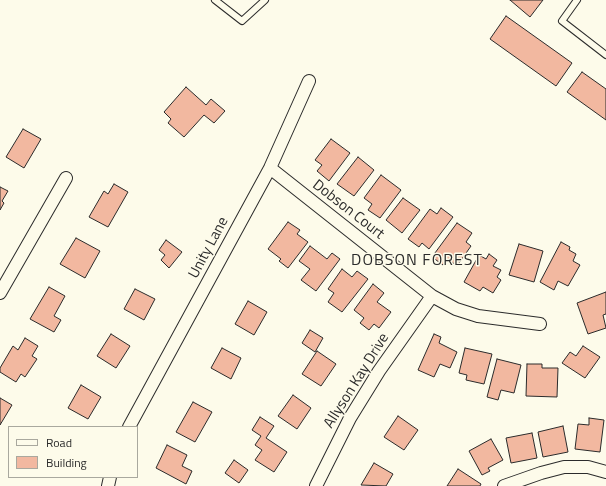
<!DOCTYPE html>
<html>
<head>
<meta charset="utf-8">
<style>
  body { margin:0 }
  #map { position:relative; width:606px; height:486px; overflow:hidden; background:#fdfbea; font-family:"Titillium Web",sans-serif }
  canvas { display:block }
  .legend { position:absolute; left:8px; top:426px; width:130px; height:52px; box-sizing:border-box; background:#fdfbea; border:1px solid #a9a89e; margin:0; padding:5px 7px; list-style:none; font-size:12px; color:#2b2b2b }
  .legend li { display:flex; align-items:center; gap:8px; height:20px }
  .legend b { width:20px; border:1px solid #a9a89e }
</style>
</head>
<body>
<div id="map">
<canvas width="606" height="486"></canvas>
<ul class="legend">
<li><b style="height:5px;background:#fdfbea"></b>Road</li>
<li><b style="height:11px;background:#f2b8a0"></b>Building</li>
</ul>
</div>
<script>
const context = document.querySelector('canvas').getContext('2d');
context.lineJoin = 'round';
function fillPath(path, color) { context.fillStyle = color; context.fill(path, 'evenodd'); }
const toPath = rows => new Path2D(rows.map(r => 'M' + r).join(''));
function stroke(path, color, width, dash) { context.strokeStyle = color; context.lineWidth = width; context.lineCap = dash ? 'butt' : 'round'; context.setLineDash(dash || []); context.stroke(path); }
function write(font, color, halo, rows, align = 'center') {
  context.font = font + ' "Titillium Web",sans-serif'; context.lineWidth = 3; context.setLineDash([]); context.textBaseline = 'middle'; context.strokeStyle = halo; context.fillStyle = color; for (const [text, x, y, turn = 0] of rows) {
    context.save(); context.translate(x, y); context.rotate((+turn || 0) * Math.PI / 180); context.textAlign = isNaN(turn) ? turn : align; if (halo) context.strokeText(text, 0, 0); context.fillText(text, 0, 0); context.restore();
  }
}
const building = toPath([
  [510,0,543,0,530,17,510,0],
  [506,16,572,63,556,86,490,39,506,16],
  [582,72,606,89,606,120,567,92,582,72],
  [186,87,206,105,211,99,225,111,214,123,204,115,184,137,168,123,171,119,164,112,186,87],
  [23,129,41,139,24,168,6,157,23,129],
  [331,139,350,153,329,181,317,171,322,165,315,160,331,139],
  [358,157,374,170,354,196,337,184,358,157],
  [381,175,401,190,380,218,368,210,372,204,364,198,381,175],
  [114,184,128,192,108,227,89,217,104,191,108,194,114,184],
  [0,187,8,191,2,201,4,203,0,210,0,187],
  [403,198,420,210,402,233,386,220,403,198],
  [441,208,453,217,429,249,422,243,419,247,408,239,430,209,437,214,441,208],
  [288,222,300,230,297,234,308,242,288,268,279,261,281,259,268,249,288,222],
  [457,223,472,233,466,242,471,246,457,266,448,259,443,265,432,257,457,223],
  [76,238,100,251,85,278,60,264,76,238],
  [166,240,182,252,169,268,161,260,165,255,159,250,166,240],
  [561,242,570,247,569,250,576,254,573,261,580,265,568,286,558,281,554,290,540,282,561,242],
  [519,244,543,251,534,282,509,275,519,244],
  [310,246,327,259,332,253,340,259,316,291,301,280,310,269,299,261,310,246],
  [489,254,497,260,493,266,501,270,497,277,501,280,493,293,483,287,480,291,464,282,479,255,486,259,489,254],
  [342,269,352,277,357,271,368,279,342,312,328,302,334,293,328,289,342,269],
  [373,284,384,293,377,302,391,312,379,328,374,324,369,330,360,323,364,318,354,310,373,284],
  [49,287,65,296,54,316,61,320,54,332,30,319,49,287],
  [135,289,155,299,144,320,124,309,135,289],
  [606,292,606,314,603,315,606,328,588,334,577,303,606,292],
  [248,301,267,312,254,335,235,324,248,301],
  [310,330,323,338,315,352,302,343,310,330],
  [111,334,130,346,116,368,97,356,111,334],
  [434,334,441,337,439,343,457,352,450,368,440,364,434,377,418,370,434,334],
  [25,338,38,346,32,356,37,359,25,377,21,374,16,382,0,372,0,368,13,346,18,350,25,338],
  [583,346,600,357,585,378,562,363,570,352,576,356,583,346],
  [222,348,241,358,231,379,211,368,222,348],
  [465,348,492,354,484,384,466,380,467,375,459,373,465,348],
  [317,351,336,364,321,386,302,374,317,351],
  [497,359,521,365,514,393,501,390,498,400,487,397,497,359],
  [527,364,542,364,542,368,558,368,557,397,526,396,527,364],
  [81,385,101,397,88,419,68,408,81,385],
  [293,395,311,408,297,429,278,416,293,395],
  [0,398,12,405,0,425,0,398],
  [193,402,212,412,195,442,176,432,193,402],
  [398,416,418,430,404,450,384,437,398,416],
  [260,417,274,426,266,438,287,452,274,472,255,460,262,450,255,445,261,436,252,430,260,417],
  [589,418,604,420,600,452,575,449,578,424,589,425,589,418],
  [563,426,568,452,543,457,538,432,563,426],
  [532,433,537,458,511,463,506,438,532,433],
  [491,439,503,460,488,468,490,471,482,475,469,451,491,439],
  [167,445,187,455,182,466,192,471,186,484,156,468,167,445],
  [234,460,248,470,239,483,225,473,234,460],
  [374,463,393,474,386,486,361,485,374,463],
  [458,469,481,484,480,486,447,486,458,469]
]);
const service = toPath([
  [215,0,242,21,265,0],
  [577,0,562,21,606,55]
]);
const minor = toPath([
  [270,168,432,296,456,309,478,316,540,324],
  [0,293,66,178],
  [129,427,270,168,309,81],
  [108,486,110,477],
  [316,486,350,418,379,371,432,296],
  [504,486,541,473,564,467,588,467,606,472]
]);
const streetNames = [
  ["Dobson Court",348,210,38],
  ["Unity Lane",209,248,-62],
  ["Allyson Kay Drive",357,381,-58]
];
const neighbourhoodNames = [
  ["DOBSON FOREST",417,261]
];
fillPath(building, '#f2b8a0');
stroke(building, '#2b2b2b', 1);
stroke(service, '#2b2b2b', 8);
stroke(minor, '#2b2b2b', 14);
stroke(service, '#fdfbea', 6);
stroke(minor, '#fdfbea', 12);
write('15px', '#2b2b2b', '#fdfbea', streetNames);
context.letterSpacing = '1px';
write('16px', '#2b2b2b', '#fdfbea', neighbourhoodNames);
context.letterSpacing = '0px';
</script>
</body>
</html>
